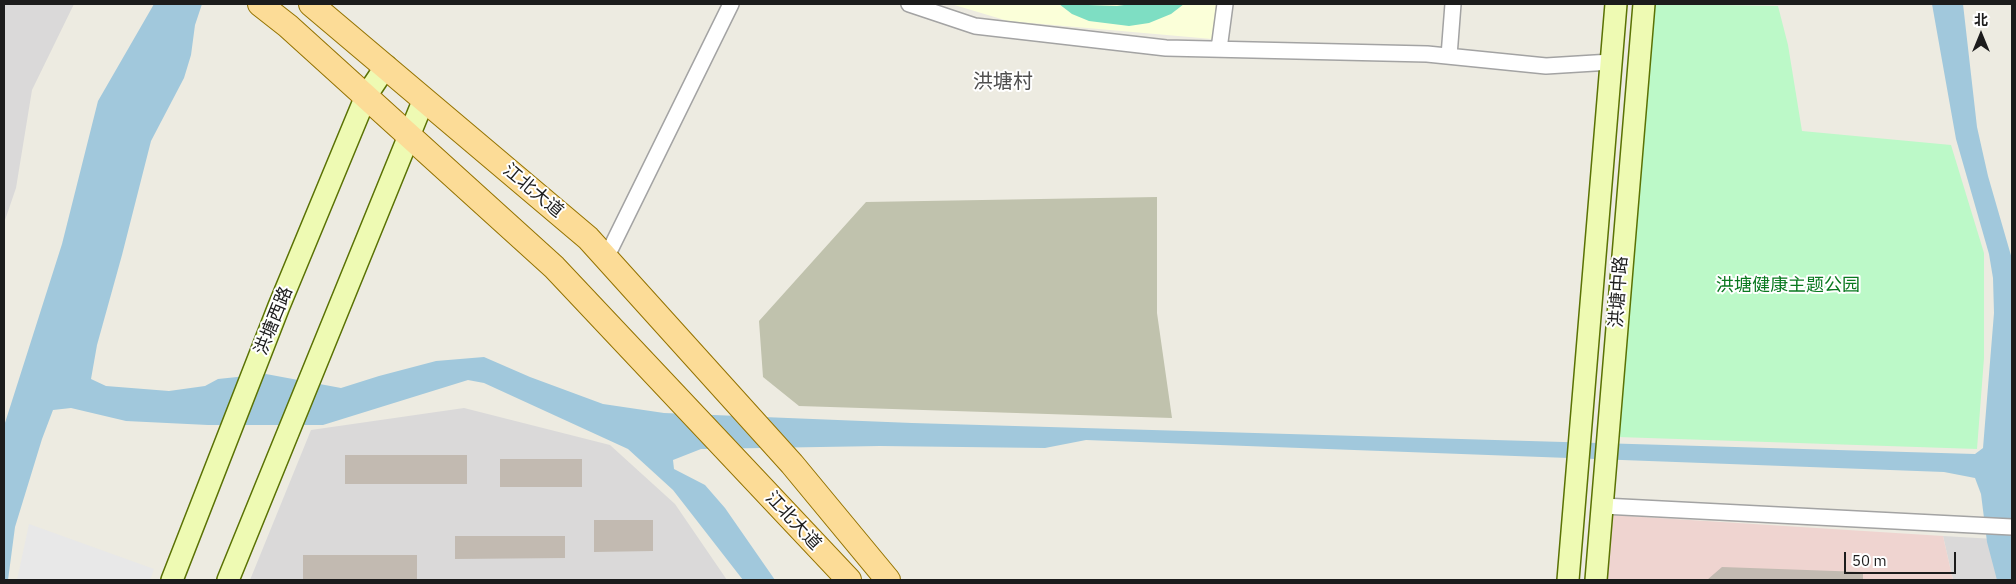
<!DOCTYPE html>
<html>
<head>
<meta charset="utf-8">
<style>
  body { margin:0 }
  #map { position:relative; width:2016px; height:584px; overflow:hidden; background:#edebe1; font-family:"IBM Plex Sans","Noto Sans SC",sans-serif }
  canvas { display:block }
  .frame { position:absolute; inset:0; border:5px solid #1c1c1c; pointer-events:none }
  .north { position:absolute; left:1956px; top:10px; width:50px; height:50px; -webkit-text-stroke:4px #fff; paint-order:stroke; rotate:0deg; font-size:14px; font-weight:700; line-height:20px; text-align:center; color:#1c1c1c }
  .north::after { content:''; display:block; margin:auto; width:18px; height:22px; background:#1c1c1c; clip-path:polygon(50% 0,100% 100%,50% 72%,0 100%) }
  .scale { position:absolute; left:1844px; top:552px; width:112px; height:22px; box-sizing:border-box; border:2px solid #1c1c1c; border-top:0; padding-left:6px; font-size:15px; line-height:18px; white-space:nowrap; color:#1c1c1c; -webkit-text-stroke:4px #fff; paint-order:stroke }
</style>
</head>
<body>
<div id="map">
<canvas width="2016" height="584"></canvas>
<div class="frame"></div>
<div class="north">北</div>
<div class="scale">50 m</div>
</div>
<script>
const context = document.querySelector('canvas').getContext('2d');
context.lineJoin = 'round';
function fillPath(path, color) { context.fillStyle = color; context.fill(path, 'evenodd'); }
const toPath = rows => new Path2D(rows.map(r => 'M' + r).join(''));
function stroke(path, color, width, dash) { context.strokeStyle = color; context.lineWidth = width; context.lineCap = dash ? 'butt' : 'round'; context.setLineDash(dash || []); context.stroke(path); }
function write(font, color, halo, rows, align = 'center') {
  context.font = font + ' "IBM Plex Sans","Noto Sans SC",sans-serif'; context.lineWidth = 4; context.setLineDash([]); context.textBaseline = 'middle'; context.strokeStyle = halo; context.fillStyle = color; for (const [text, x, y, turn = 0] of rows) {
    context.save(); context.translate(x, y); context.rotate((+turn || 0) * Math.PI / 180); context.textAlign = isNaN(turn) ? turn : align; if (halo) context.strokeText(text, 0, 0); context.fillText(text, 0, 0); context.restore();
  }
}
const residential = toPath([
  [4,4,74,4,32,90,16,188,4,223],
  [464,408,610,445,675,504,727,580,250,580,311,430],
  [1943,536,2012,540,2012,580,1953,580]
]);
const commercial = toPath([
  [1611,515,1943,536,1953,580,1602,580]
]);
const education = toPath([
  [951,4,1218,4,1212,39,1008,21]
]);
const construction = toPath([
  [1157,197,1157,313,1172,418,799,406,763,377,759,321,866,202]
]);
const park = toPath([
  [1655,4,1778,6,1788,45,1802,131,1951,145,1984,253,1984,358,1977,449,1618,437]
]);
const pitch = toPath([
  [1059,4,1117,6,1131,4,1184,4,1171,14,1149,23,1129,26,1089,21,1072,14]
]);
const parking = toPath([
  [29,524,154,569,150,580,17,580]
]);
const water = toPath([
  [154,4,202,4,195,25,191,55,184,78,151,141,122,255,97,345,91,379,106,386,169,391,205,386,218,379,266,374,341,388,379,376,436,361,484,357,530,377,603,404,664,413,912,423,1975,454,1983,448,1994,313,1993,278,1989,254,1956,139,1932,4,1963,4,1977,127,1988,176,2012,259,2012,580,1997,580,1987,542,1981,494,1975,478,1944,472,1086,440,1045,448,880,446,701,449,673,460,674,469,705,485,725,508,775,580,743,580,673,490,628,449,484,383,468,380,323,425,208,425,126,421,71,408,53,410,42,439,15,527,8,580,4,580,4,426,62,244,98,101]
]);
const building = toPath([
  [345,455,467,455,467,484,345,484],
  [500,459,582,459,582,487,500,487],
  [594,520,653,520,653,551,594,552],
  [455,536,565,536,565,558,455,559],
  [303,555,417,555,417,580,303,580],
  [1722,567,1863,572,1863,580,1707,580]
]);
const street = toPath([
  [909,4,975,26,1166,48,1427,54,1546,66,1611,62],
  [1219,49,1225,4],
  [1449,56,1453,4],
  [606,258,731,4],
  [1603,506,2012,527]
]);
const secondary = toPath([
  [172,580,279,306,366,96,386,66],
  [228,580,424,99],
  [1568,580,1616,4],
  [1596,580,1644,4]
]);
const primary = toPath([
  [260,4,288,26,554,267,849,580],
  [311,4,588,238,792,464,888,580]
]);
const streetNames = [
  ["江北大道",533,191,40],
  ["洪塘中路",1619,292,-86],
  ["洪塘西路",274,321,-68],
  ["江北大道",793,521,47]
];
const parkNames = [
  ["洪塘健康主题公园",1788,286]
];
const quarterNames = [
  ["洪塘村",1003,82]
];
fillPath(residential, '#dad9d9');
fillPath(commercial, '#efd4d0');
fillPath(education, '#fbffd9');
fillPath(construction, '#c0c2ad');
fillPath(park, '#bcf9c8');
fillPath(pitch, '#7edec3');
fillPath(parking, '#e8e8e8');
fillPath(water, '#a1c8dc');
fillPath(building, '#c2bab1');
stroke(street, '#a3a3a3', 18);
stroke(secondary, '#5a7204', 24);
stroke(primary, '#947300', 26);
stroke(street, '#fff', 15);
stroke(secondary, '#eefab3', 21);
stroke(primary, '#fcdc97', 24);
write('18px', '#1c1c1c', '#fff', streetNames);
write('18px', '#0a7920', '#fff', parkNames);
write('20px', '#4f4f4f', '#fff', quarterNames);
</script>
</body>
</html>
